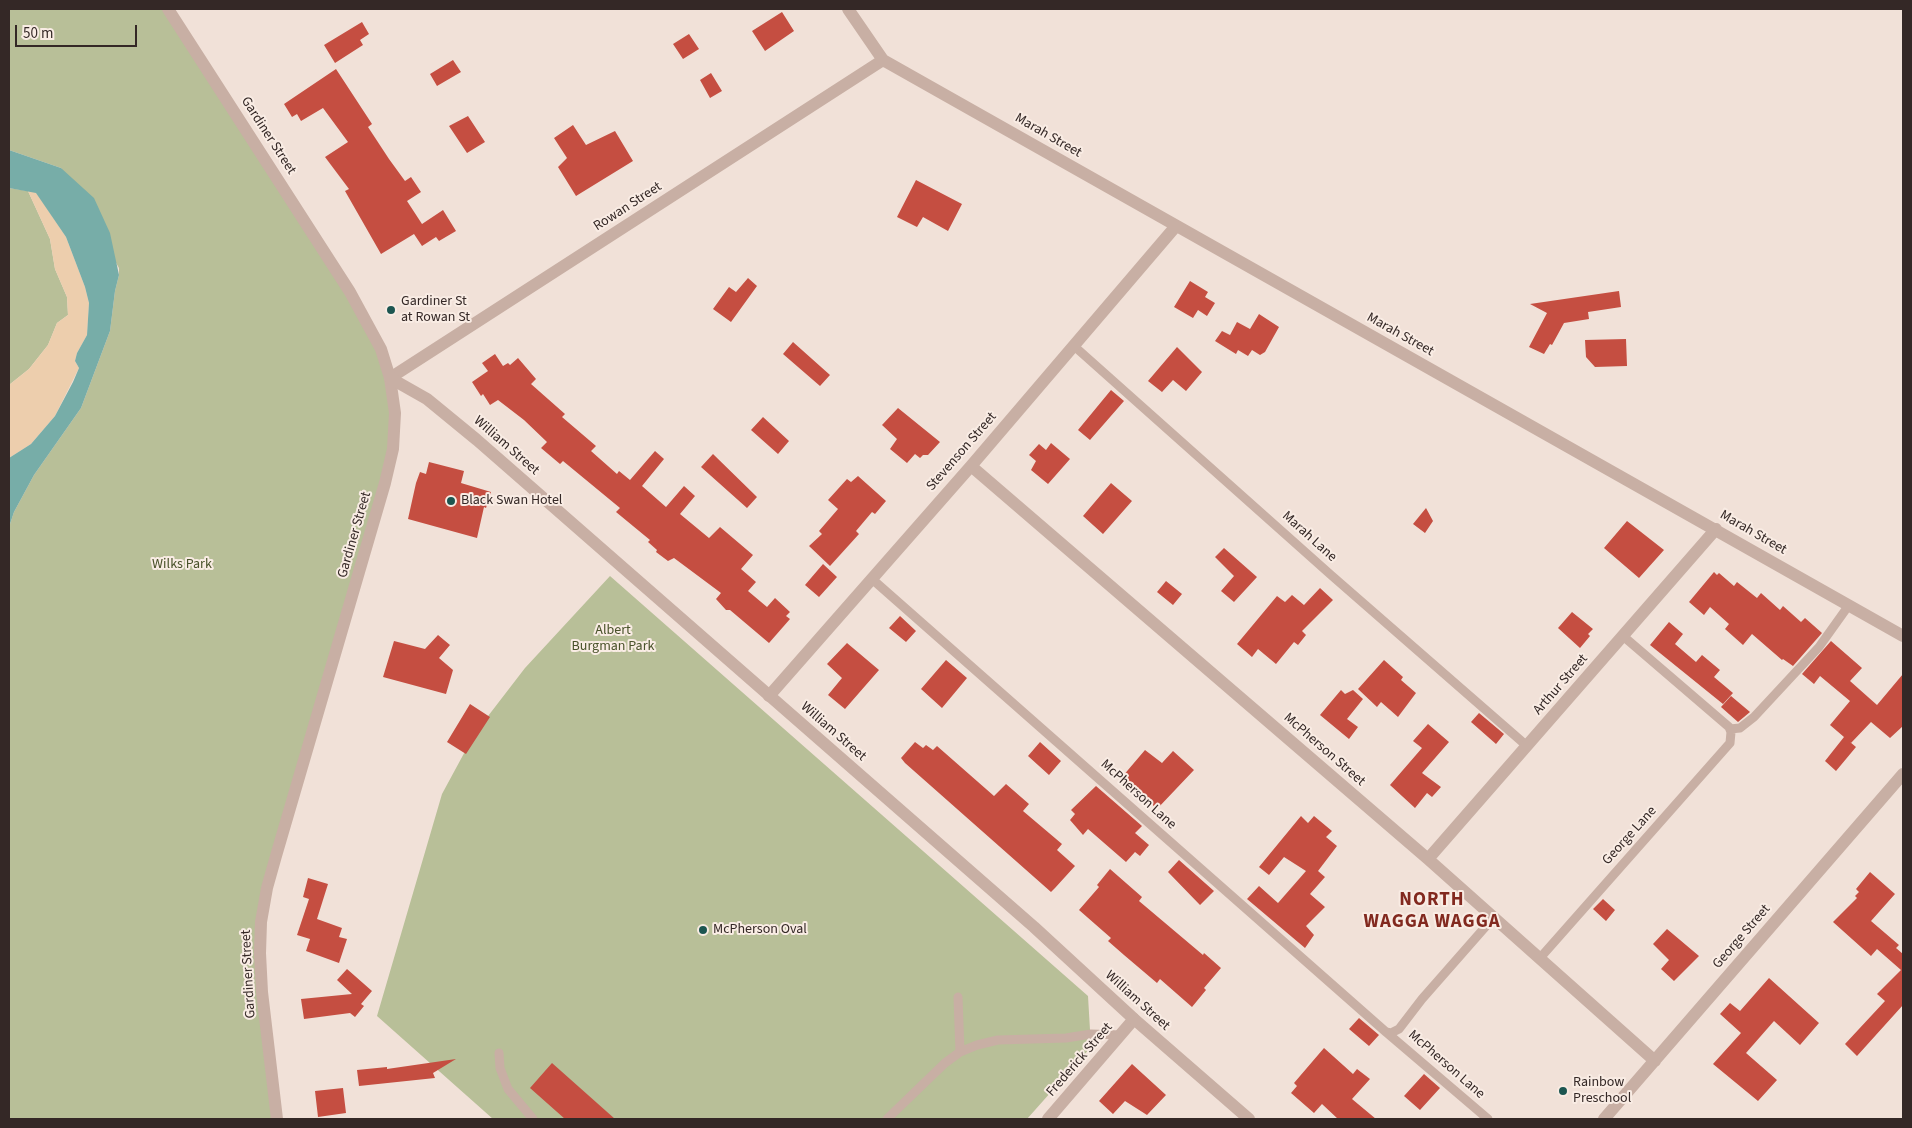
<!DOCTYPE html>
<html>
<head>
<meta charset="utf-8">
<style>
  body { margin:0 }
  #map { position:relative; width:1912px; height:1128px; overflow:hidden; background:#f1e1d8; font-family:"Source Sans 3",sans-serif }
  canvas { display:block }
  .frame { position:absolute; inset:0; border:10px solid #342826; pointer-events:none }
  .scale { position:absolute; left:15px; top:25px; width:122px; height:22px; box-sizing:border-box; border:2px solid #342826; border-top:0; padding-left:6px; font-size:15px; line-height:18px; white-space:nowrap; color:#342826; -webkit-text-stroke:4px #f9ece4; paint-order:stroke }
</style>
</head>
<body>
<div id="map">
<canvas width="1912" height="1128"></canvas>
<div class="frame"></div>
<div class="scale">50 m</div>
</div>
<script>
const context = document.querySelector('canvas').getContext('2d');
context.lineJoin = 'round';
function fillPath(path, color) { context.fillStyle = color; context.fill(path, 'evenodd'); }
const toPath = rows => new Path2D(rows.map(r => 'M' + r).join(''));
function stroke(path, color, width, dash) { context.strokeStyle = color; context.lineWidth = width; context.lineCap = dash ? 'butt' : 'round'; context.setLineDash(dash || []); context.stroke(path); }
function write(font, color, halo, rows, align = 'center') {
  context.font = font + ' "Source Sans 3",sans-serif'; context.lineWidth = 4; context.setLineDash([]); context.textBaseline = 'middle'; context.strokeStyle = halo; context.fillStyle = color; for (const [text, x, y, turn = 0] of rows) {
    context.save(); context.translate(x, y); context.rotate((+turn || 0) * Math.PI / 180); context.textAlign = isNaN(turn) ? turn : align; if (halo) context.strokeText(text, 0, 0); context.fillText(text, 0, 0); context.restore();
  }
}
const green = toPath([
  [9,9,168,9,350,292,390,378,393,449,261,922,277,1119,9,1119,9,527,14,512,34,475,81,408,110,331,115,291,119,275,119,268,61,168,9,150],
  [9,188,28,191,50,239,55,269,67,297,68,315,57,323,48,345,29,369,9,385],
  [610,576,1088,996,1091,1047,1027,1119,493,1119,377,1016,442,794,475,733,525,668]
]);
const sand = toPath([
  [28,191,36,192,66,237,85,287,89,303,87,335,77,353,75,361,79,368,55,416,31,444,9,458,9,385,29,369,48,345,57,323,68,315,67,297,55,269,50,239]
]);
const water = toPath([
  [9,150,61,168,94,198,110,233,119,275,115,291,110,331,81,408,34,475,14,512,9,527,9,458,31,444,55,416,73,382,79,368,75,361,77,353,87,335,89,303,85,287,66,237,36,193,9,188]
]);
const building = toPath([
  [782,12,794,31,765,51,752,31],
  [362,22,369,34,360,40,363,45,335,63,324,45],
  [689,34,699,49,683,59,673,44],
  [453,60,461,72,437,86,430,74],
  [336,69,372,124,368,127,389,159,405,181,411,177,421,192,407,201,422,224,443,210,456,231,439,241,436,237,422,246,414,234,381,254,345,191,349,189,325,157,348,142,323,108,301,121,297,114,292,117,284,104],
  [711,73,722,91,710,98,700,80],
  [468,116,485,142,467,153,449,126],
  [573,125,586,145,615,131,633,161,576,196,558,167,567,158,554,138],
  [916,180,962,204,948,231,923,217,917,227,897,217],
  [748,278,757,286,731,322,713,309,729,287,736,292],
  [1190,281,1208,292,1205,297,1215,303,1207,316,1198,310,1193,318,1174,307],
  [1619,291,1621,307,1588,312,1589,319,1564,323,1552,345,1550,344,1544,354,1529,347,1547,313,1530,304],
  [1259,314,1279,327,1265,352,1260,355,1252,350,1248,356,1238,350,1236,354,1215,341,1222,331,1230,335,1237,322,1250,329],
  [1626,339,1627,366,1595,367,1586,357,1585,340],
  [793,342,830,375,820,386,783,354],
  [1177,347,1202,372,1186,391,1173,380,1162,392,1148,381],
  [495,354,503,366,508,363,510,365,518,358,536,379,531,384,565,414,562,417,596,446,591,451,617,474,619,471,630,480,655,451,664,459,642,486,666,507,684,486,695,496,680,514,709,538,720,527,753,555,741,569,756,582,748,591,767,607,775,598,790,612,786,616,790,619,769,643,730,610,726,610,716,599,721,593,674,558,668,561,656,552,657,550,648,542,650,540,616,512,620,508,563,461,560,464,541,448,547,442,524,420,498,400,490,405,483,394,481,396,472,382,488,371,482,363],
  [1111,390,1124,401,1090,440,1078,430],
  [898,408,940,442,928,455,923,455,920,458,915,454,907,463,890,449,897,439,882,425],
  [763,417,789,441,778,454,751,430],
  [1051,443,1070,459,1048,484,1031,470,1036,461,1029,455,1039,444,1046,450],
  [713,454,757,497,747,508,701,467],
  [429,462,464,471,461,483,491,492,486,508,484,507,477,538,408,519,416,483,420,472,426,474],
  [858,476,886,501,875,514,872,512,856,531,859,534,830,566,809,546,822,534,819,531,838,509,828,500,847,479,851,482],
  [1111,483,1132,501,1103,534,1083,516],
  [1426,508,1433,521,1425,533,1413,524],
  [1627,521,1664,550,1639,578,1604,548],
  [1224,548,1257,577,1234,602,1221,591,1234,576,1215,557],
  [823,564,837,577,819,597,805,585],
  [1714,572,1717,575,1719,573,1734,586,1737,582,1757,598,1761,593,1780,610,1783,606,1801,622,1805,618,1822,633,1793,666,1783,659,1782,660,1752,634,1743,645,1725,629,1729,624,1710,607,1704,615,1689,602],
  [1166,581,1182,594,1173,605,1157,592],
  [1320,588,1333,600,1302,631,1306,635,1298,645,1294,642,1276,664,1258,649,1252,657,1237,644,1277,596,1285,602,1292,595,1304,605],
  [1572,612,1593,629,1588,634,1590,636,1580,648,1558,628],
  [900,616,916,631,906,642,889,628],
  [1669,622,1683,634,1675,644,1696,662,1702,655,1720,670,1714,677,1733,693,1723,704,1650,645],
  [438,635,450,645,439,658,453,670,446,694,383,677,394,641,425,649],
  [1831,641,1862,668,1850,681,1877,705,1903,674,1903,726,1890,738,1871,722,1851,743,1850,742,1856,747,1836,771,1825,761,1844,737,1830,725,1850,701,1820,676,1814,684,1802,674],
  [847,643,879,670,845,709,828,695,842,678,827,664],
  [946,660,967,678,942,708,921,689],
  [1384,660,1403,677,1401,680,1416,693,1398,717,1381,702,1377,707,1358,689],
  [1341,690,1345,694,1353,690,1363,699,1347,719,1358,727,1349,739,1320,715],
  [1731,696,1750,712,1738,722,1721,707],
  [470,704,490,717,466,754,447,742],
  [1479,713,1504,734,1496,744,1471,722],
  [1428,724,1449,742,1422,773,1441,787,1432,797,1427,793,1415,808,1390,785,1422,748,1413,741],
  [915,742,923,748,926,745,933,750,937,746,994,796,1006,784,1029,804,1023,811,1062,844,1057,850,1075,866,1055,888,1051,892,905,763,901,758],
  [1040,742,1061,761,1049,775,1028,756],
  [1145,750,1162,763,1173,751,1194,770,1157,809,1122,777],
  [1096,786,1142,826,1135,833,1149,845,1140,856,1135,852,1126,862,1088,829,1083,835,1070,820,1075,814,1071,810],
  [1301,816,1308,823,1314,816,1332,831,1326,837,1337,846,1318,871,1325,877,1310,894,1325,907,1306,926,1314,935,1305,948,1247,899,1259,886,1278,903,1306,871,1284,857,1269,875,1259,867],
  [1179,860,1214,891,1200,905,1168,872],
  [1110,869,1142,897,1139,901,1203,955,1204,953,1221,968,1204,988,1206,990,1192,1007,1160,979,1157,983,1124,955,1108,941,1111,938,1079,910,1099,887,1097,885],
  [1870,872,1895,894,1871,921,1899,945,1896,948,1903,954,1903,1005,1857,1056,1845,1044,1885,1001,1877,994,1901,970,1877,949,1871,956,1833,922,1857,898,1855,896,1859,892,1856,889],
  [308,878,328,884,317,919,342,928,339,937,347,939,339,963,306,951,310,939,297,935,309,899,303,897],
  [1603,899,1615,910,1606,921,1593,909],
  [1667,929,1699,956,1674,981,1661,969,1669,960,1653,944],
  [347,969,372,991,361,1004,364,1006,355,1017,350,1013,304,1019,301,999,352,994,337,980],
  [1769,978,1819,1023,1800,1045,1774,1021,1746,1053,1777,1080,1758,1101,1713,1064,1741,1033,1720,1014,1730,1003,1740,1011],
  [1359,1018,1379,1035,1369,1046,1349,1029],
  [1324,1048,1353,1074,1357,1069,1370,1079,1352,1099,1376,1119,1338,1119,1322,1104,1314,1113,1291,1093,1297,1086,1294,1083],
  [456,1059,433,1073,435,1078,359,1086,357,1070,387,1067,387,1069],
  [552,1063,615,1119,565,1119,530,1088],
  [1132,1064,1166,1095,1147,1115,1125,1101,1113,1114,1099,1101],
  [1424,1074,1440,1088,1420,1110,1404,1096],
  [343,1088,346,1113,318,1117,315,1091]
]);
const service = toPath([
  [1074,346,1331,575,1527,746],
  [872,579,1386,1032,1391,1033,1399,1029,1422,999,1494,917],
  [1730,729,1740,728,1754,717,1819,647,1849,605],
  [1540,958,1730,743,1731,732,1729,727,1623,636],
  [958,997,960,1052],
  [1386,1032,1488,1119],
  [499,1053,500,1068,508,1089,533,1119],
  [887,1119,945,1063,960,1052,977,1045,998,1040,1066,1038,1091,1034,1121,1035]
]);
const minor = toPath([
  [848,9,883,60,1903,636],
  [971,466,1428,859,1655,1061],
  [769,696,971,466,1176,226],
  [1428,859,1716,529],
  [277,1119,262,992,260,953,261,922,267,888,276,856,385,483,393,449,395,413,390,378,883,60],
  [1048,1119,1134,1019],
  [1604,1119,1903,774]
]);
const tertiary = toPath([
  [168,9,350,292,381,349,390,378,427,399,477,440,1034,927,1134,1019,1249,1119]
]);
const markers = [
  [391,310,5,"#1c5550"],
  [451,501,5,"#1c5550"],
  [703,930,5,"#1c5550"],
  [1563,1091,5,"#1c5550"]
];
const streetNames = [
  ["Gardiner Street",268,136,57],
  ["Marah Street",1048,136,30],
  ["Rowan Street",628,207,-33],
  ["Marah Street",1400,335,29],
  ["William Street",506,446,41],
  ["Stevenson Street",962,452,-49],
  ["Marah Street",1753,533,30],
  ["Gardiner Street",355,535,-74],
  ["Marah Lane",1309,537,42],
  ["Arthur Street",1561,685,-49],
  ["William Street",833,732,41],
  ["McPherson Street",1324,750,41],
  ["McPherson Lane",1138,795,42],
  ["George Lane",1630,836,-48],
  ["George Street",1742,937,-49],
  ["Gardiner Street",249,974,-93],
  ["William Street",1137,1001,42],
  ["Frederick Street",1080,1060,-49],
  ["McPherson Lane",1446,1065,41]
];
const poiNames = [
  ["Gardiner St",401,302],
  ["at Rowan St",401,318],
  ["Black Swan Hotel",461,501],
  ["McPherson Oval",713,930],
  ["Rainbow",1573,1083],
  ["Preschool",1573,1099]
];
const parkNames = [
  ["Wilks Park",182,565],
  ["Albert",613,631],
  ["Burgman Park",613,647]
];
const districtNames = [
  ["NORTH",1432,901],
  ["WAGGA WAGGA",1432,923]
];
fillPath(green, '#b8bf98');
fillPath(sand, '#edcead');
fillPath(water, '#77ada8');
fillPath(building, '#c54e41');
stroke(service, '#c8afa4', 9);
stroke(minor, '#c8afa4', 12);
stroke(tertiary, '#c8afa4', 12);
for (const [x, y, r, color] of markers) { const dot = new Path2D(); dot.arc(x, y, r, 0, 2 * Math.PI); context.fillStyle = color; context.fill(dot); stroke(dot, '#f9ece4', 2); }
write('14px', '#342826', '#f9ece4', streetNames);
write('14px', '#342826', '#f9ece4', poiNames, 'left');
write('14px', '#49522a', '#f9ece4', parkNames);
context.letterSpacing = '1px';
write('bold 19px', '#82291f', '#f9ece4', districtNames);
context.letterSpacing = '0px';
</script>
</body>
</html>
